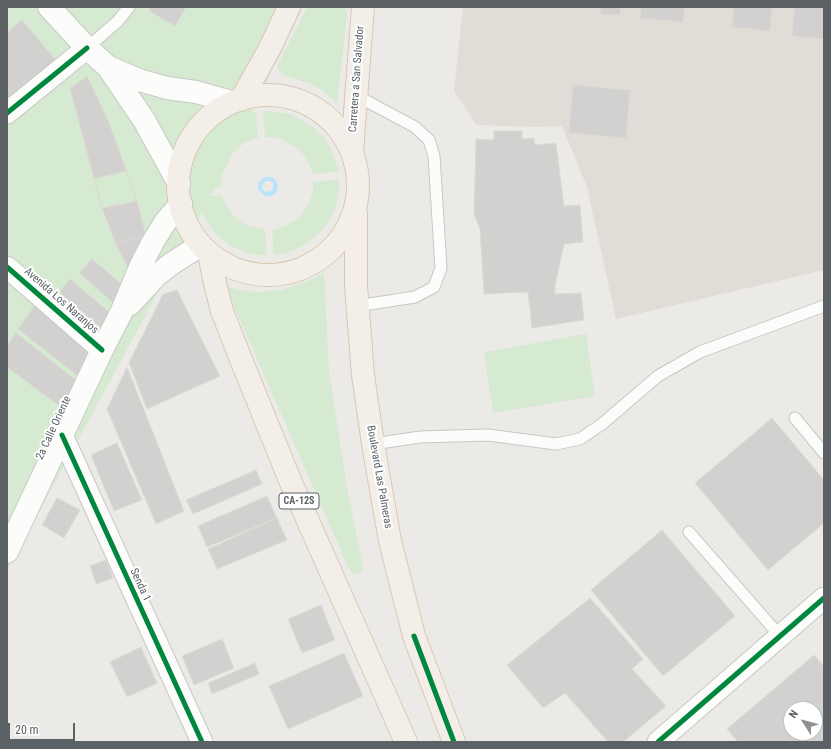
<!DOCTYPE html>
<html>
<head>
<meta charset="utf-8">
<style>
  body { margin:0 }
  #map { position:relative; width:831px; height:749px; overflow:hidden; background:#eceae7; font-family:"Roboto Condensed",sans-serif }
  canvas { display:block }
  .frame { position:absolute; inset:0; border:8px solid #5c6165; pointer-events:none }
  .north { position:absolute; left:783px; top:701px; width:40px; height:40px; box-sizing:border-box; background:#fff; border:1px solid #bec0c1; border-radius:50%; rotate:306deg; font-size:11px; font-weight:700; line-height:16px; text-align:center; color:#5c6165 }
  .north::after { content:''; display:block; margin:auto; width:14px; height:18px; background:#8e9192; clip-path:polygon(50% 0,100% 100%,50% 72%,0 100%) }
  .scale { position:absolute; left:8px; top:723px; width:67px; height:18px; box-sizing:border-box; border:2px solid #5c6165; border-top:0; padding-left:5px; font-size:12px; line-height:14px; white-space:nowrap; color:#5c6165; -webkit-text-stroke:3px #fff; paint-order:stroke }
</style>
</head>
<body>
<div id="map">
<canvas width="831" height="749"></canvas>
<div class="frame"></div>
<div class="north">N</div>
<div class="scale">20 m</div>
</div>
<script>
const context = document.querySelector('canvas').getContext('2d');
context.lineJoin = 'round';
function fillPath(path, color) { context.fillStyle = color; context.fill(path, 'evenodd'); }
const toPath = rows => new Path2D(rows.map(r => 'M' + r).join(''));
function stroke(path, color, width, dash) { context.strokeStyle = color; context.lineWidth = width; context.lineCap = dash ? 'butt' : 'round'; context.setLineDash(dash || []); context.stroke(path); }
function write(font, color, halo, rows, align = 'center') {
  context.font = font + ' "Roboto Condensed",sans-serif'; context.lineWidth = 4; context.setLineDash([]); context.textBaseline = 'middle'; context.strokeStyle = halo; context.fillStyle = color; for (const [text, x, y, turn = 0] of rows) {
    context.save(); context.translate(x, y); context.rotate((+turn || 0) * Math.PI / 180); context.textAlign = isNaN(turn) ? turn : align; if (halo) context.strokeText(text, 0, 0); context.fillText(text, 0, 0); context.restore();
  }
}
const education = toPath([
  [463,7,824,7,824,270,616,319,587,187,562,126,539,127,477,125,454,91]
]);
const green = toPath([
  [7,7,303,7,252,112,256,112,258,138,245,142,233,153,222,175,221,187,215,188,210,196,222,195,227,207,235,217,246,225,265,230,267,255,250,254,230,246,214,232,201,213,7,571],
  [307,7,345,7,347,14,337,103,319,88,309,83,285,76,279,71,277,66],
  [263,111,287,113,297,117,312,126,325,139,331,149,339,171,313,174,311,168,305,156,296,147,278,138,265,137],
  [339,179,339,190,336,206,329,221,322,230,306,244,290,252,274,255,272,230,286,226,297,219,302,214,310,202,313,189,313,182],
  [324,272,329,371,347,488,363,567,363,571,356,575,353,574,350,571,225,286,245,291,261,292,282,290,309,281],
  [586,334,595,396,493,413,484,352]
]);
const water = toPath([
  [265,177,272,177,275,179,278,185,277,192,271,196,265,196,258,190,258,183],
  [266,181,270,181,273,183,273,189,271,191,265,192,263,189,262,185]
]);
const building = toPath([
  [151,7,186,7,175,26,149,11,151,7],
  [601,7,621,7,620,15,600,14,601,7],
  [641,7,685,7,683,22,640,18,641,7],
  [734,7,772,7,770,31,732,27,734,7],
  [795,7,824,7,824,39,792,36,795,7],
  [22,20,59,64,7,105,7,33,22,20],
  [87,76,108,120,137,201,102,208,70,89,87,76],
  [573,85,630,90,626,138,569,133,573,85],
  [494,131,522,131,522,139,534,138,535,145,556,143,564,206,580,205,583,242,564,244,555,286,555,294,581,293,584,320,532,328,528,292,484,294,480,229,474,214,476,139,494,140,494,131],
  [126,171,137,201,102,208,94,179,126,171],
  [137,201,146,236,116,244,102,208,137,201],
  [146,236,130,271,116,244,146,236],
  [92,259,126,288,117,306,79,273,92,259],
  [70,279,115,317,106,332,59,292,70,279],
  [177,290,220,376,147,409,129,363,163,294,177,290],
  [36,304,97,352,78,376,18,329,36,304],
  [16,333,81,384,69,413,7,367,7,346,16,333],
  [127,367,184,511,156,524,107,409,127,367],
  [772,418,824,480,824,523,768,570,695,483,772,418],
  [117,443,142,500,114,511,91,455,117,443],
  [256,470,262,484,193,514,186,500,256,470],
  [267,496,277,518,207,547,198,526,267,496],
  [57,498,80,510,64,538,42,525,57,498],
  [277,518,287,540,217,569,208,549,277,518],
  [662,530,735,616,663,676,591,590,662,530],
  [106,560,113,578,96,584,90,566,106,560],
  [590,598,643,659,632,669,666,706,623,742,608,742,565,693,543,708,507,665,590,598],
  [321,605,335,640,302,653,288,619,321,605],
  [222,639,234,668,194,685,182,656,222,639],
  [141,647,157,683,127,697,110,662,141,647],
  [344,653,363,696,288,729,269,686,344,653],
  [814,655,824,666,824,742,738,742,727,729,814,655],
  [791,709,815,709,815,733,791,733,791,709],
  [255,663,259,674,212,694,208,683,255,663]
]);
const service = toPath([
  [87,48,118,21,129,7],
  [357,96,415,127,429,140,434,156,441,268,434,287,415,297,357,306],
  [795,418,824,453],
  [373,444,420,437,488,435,556,444,580,439,602,424,658,376,700,352,824,306],
  [689,532,780,636]
]);
const minor = toPath([
  [7,113,87,48],
  [7,267,102,350],
  [62,435,202,742],
  [658,742,824,598]
]);
const secondary = toPath([
  [49,7,87,48,108,67,144,120,179,184],
  [108,67,139,80,167,88,196,92,232,102],
  [130,304,156,276,171,264,201,245],
  [7,552,102,350,121,313,141,265,154,240,166,221,181,204]
]);
const primary = toPath([
  '178 185a90 90 0 1 1 180 0a90 90 0 1 1-180 0Z',
  [241,100,271,46,289,7],
  [352,152,363,7],
  [356,213,356,286,363,375,373,444,390,541,414,636,454,742],
  [209,253,214,279,222,311,238,352,289,478,406,742]
]);
const cycleway = toPath([
  [7,113,87,48],
  [7,267,102,350],
  [62,435,202,742],
  [414,636,454,742],
  [658,742,824,598]
]);
const shields = [
  [299,501,40]
];
const shieldNames = [
  ["CA-12S",299,501]
];
const streetNames = [
  ["Carretera a San Salvador",357,79,-86],
  ["Avenida Los Naranjos",61,301,41],
  ["2a Calle Oriente",54,428,-65],
  ["Boulevard Las Palmeras",379,477,80],
  ["Senda 1",140,585,65]
];
fillPath(education, '#e0dcd6');
fillPath(green, '#d6e9d1');
fillPath(water, '#bae5f8');
fillPath(building, '#d3d1cf');
stroke(building, '#dcdad6', 1);
stroke(service, '#c8c7c8', 13);
stroke(minor, '#c8c7c8', 23);
stroke(secondary, '#c8c9c9', 24);
stroke(primary, '#d6c8b3', 24);
stroke(service, '#fcfcfb', 11);
stroke(minor, '#fcfcfb', 21);
stroke(secondary, '#fcfcfb', 22);
stroke(primary, '#f3efe8', 22);
stroke(cycleway, '#00873e', 5);
for (const [x, y, w] of shields) { const box = new Path2D(); box.roundRect(x - w / 2, y - 8, w, 16, 3); context.fillStyle = '#fff'; context.fill(box); stroke(box, '#5c6165', 1); }
write('bold 10px', '#5c6165', null, shieldNames);
write('11px', '#5c6165', '#fff', streetNames);
</script>
</body>
</html>
